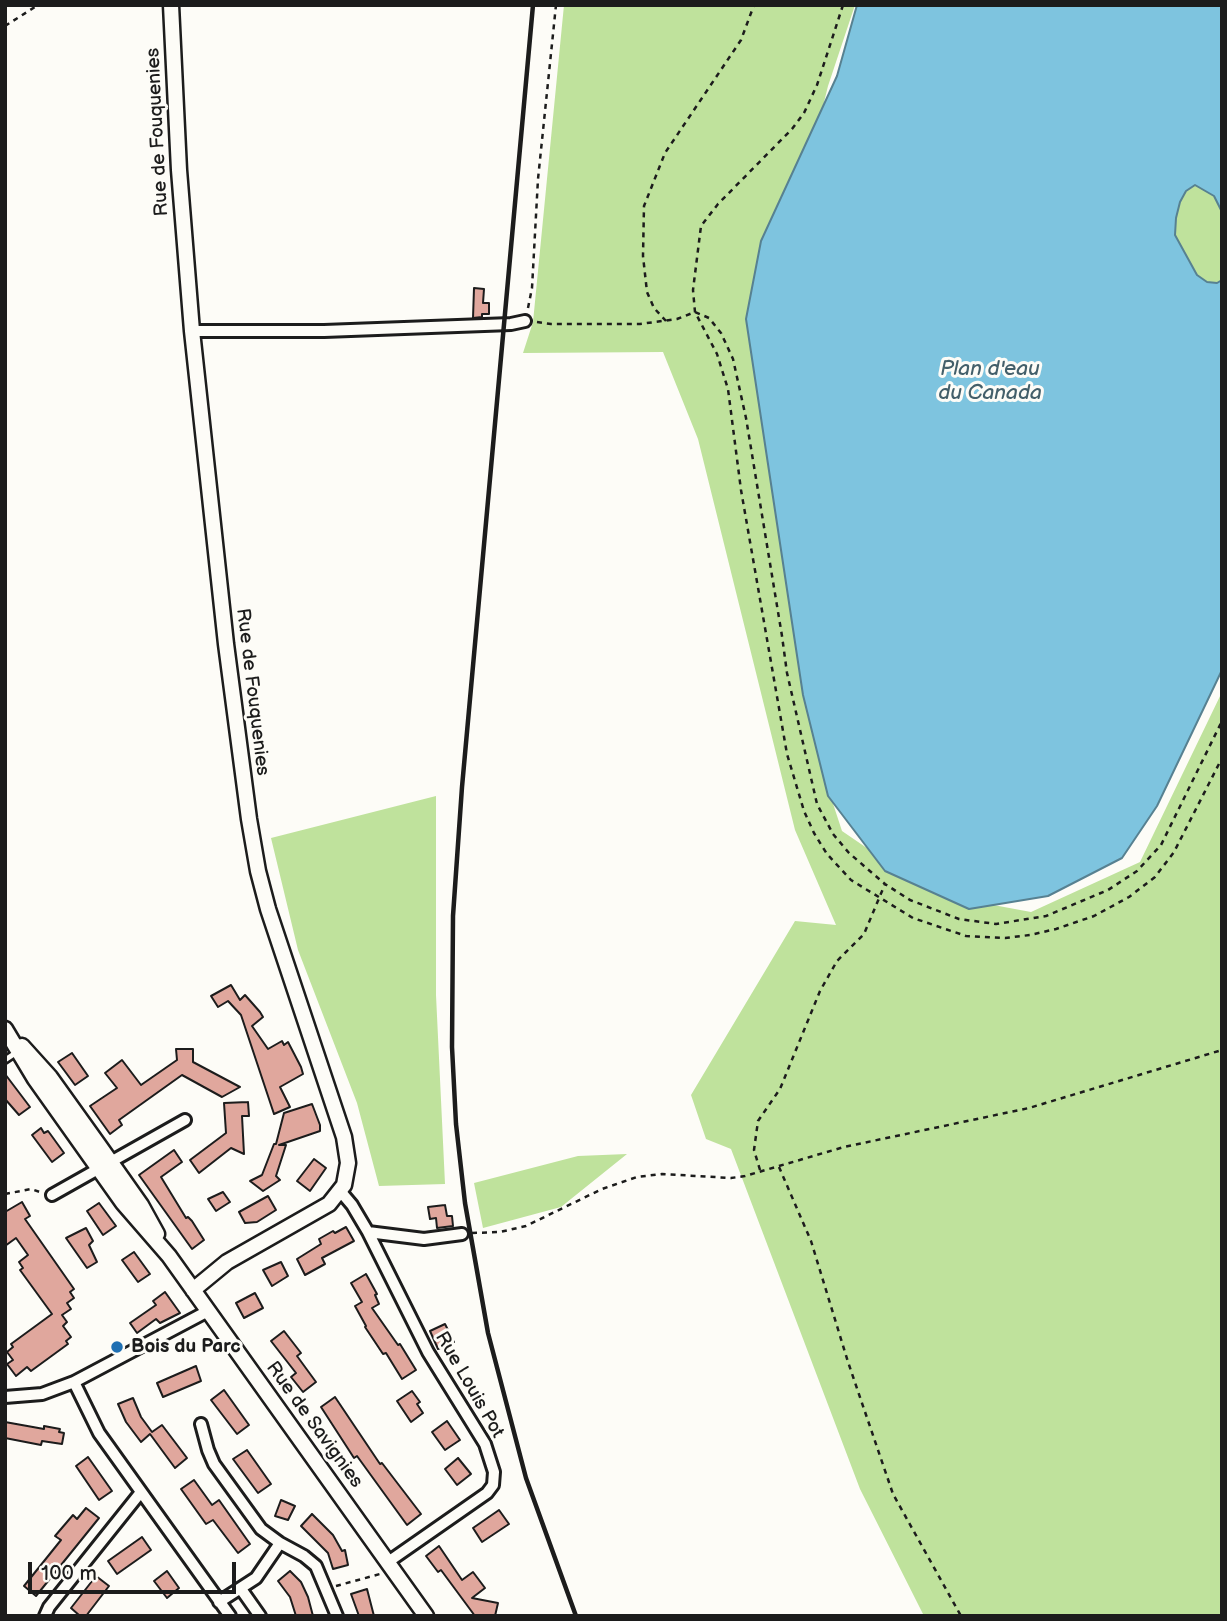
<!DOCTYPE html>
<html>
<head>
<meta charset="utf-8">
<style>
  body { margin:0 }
  #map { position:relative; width:1227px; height:1621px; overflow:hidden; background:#fdfcf7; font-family:"Balsamiq Sans",sans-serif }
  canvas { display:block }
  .frame { position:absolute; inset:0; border:7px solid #1c1c1c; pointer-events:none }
  .scale { position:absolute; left:28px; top:1562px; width:208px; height:32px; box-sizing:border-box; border:4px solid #1c1c1c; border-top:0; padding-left:9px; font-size:21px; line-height:24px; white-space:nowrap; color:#1c1c1c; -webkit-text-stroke:5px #fdfcf7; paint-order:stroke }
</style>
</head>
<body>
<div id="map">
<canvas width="1227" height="1621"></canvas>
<div class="frame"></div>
<div class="scale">100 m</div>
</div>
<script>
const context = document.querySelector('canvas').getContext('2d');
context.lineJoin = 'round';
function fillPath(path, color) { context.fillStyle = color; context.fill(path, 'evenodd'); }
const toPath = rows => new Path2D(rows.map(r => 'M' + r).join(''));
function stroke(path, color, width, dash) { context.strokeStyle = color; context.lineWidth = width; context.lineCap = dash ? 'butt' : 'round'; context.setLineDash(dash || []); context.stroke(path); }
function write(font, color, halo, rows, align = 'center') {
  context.font = font + ' "Balsamiq Sans",sans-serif'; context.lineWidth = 6; context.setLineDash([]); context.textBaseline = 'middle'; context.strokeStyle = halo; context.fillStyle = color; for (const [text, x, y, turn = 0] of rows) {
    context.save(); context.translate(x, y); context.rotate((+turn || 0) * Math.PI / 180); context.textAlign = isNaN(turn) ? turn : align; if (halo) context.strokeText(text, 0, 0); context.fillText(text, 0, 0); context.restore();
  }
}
const green = toPath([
  [564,5,855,5,828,86,769,324,770,381,820,764,842,831,934,894,1031,912,1140,862,1222,692,1222,1616,924,1616,860,1489,731,1149,706,1139,691,1095,795,921,836,925,795,830,698,439,663,352,523,353,533,322],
  [1195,185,1214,196,1222,212,1222,280,1217,283,1207,282,1197,275,1175,235,1176,218,1180,202,1186,191],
  [436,796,436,995,445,1184,379,1186,357,1103,298,950,271,838],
  [627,1154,561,1207,483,1228,474,1183,578,1156]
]);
const water = toPath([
  [857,5,1222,5,1222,212,1214,196,1195,185,1186,191,1180,202,1176,218,1175,235,1197,275,1207,282,1217,283,1222,280,1222,670,1157,806,1122,858,1048,896,969,909,885,871,828,796,803,695,746,319,761,241,837,76,857,5]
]);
const building = toPath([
  [474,288,484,289,483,303,489,303,489,314,482,314,482,317,473,318,474,288],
  [231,985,240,1000,245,995,260,1012,263,1017,252,1026,268,1049,282,1041,284,1045,288,1042,301,1067,303,1074,280,1087,290,1107,274,1114,241,1015,228,1001,218,1007,211,996,231,985],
  [176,1049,193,1049,193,1062,240,1087,222,1097,182,1075,119,1120,122,1125,110,1134,90,1106,117,1088,105,1073,122,1060,141,1085,177,1060,176,1049],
  [72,1053,88,1076,75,1085,58,1062,72,1053],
  [5,1074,30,1107,19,1115,5,1099,5,1074],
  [248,1102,249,1116,242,1116,244,1154,231,1148,199,1173,190,1160,226,1133,224,1103,248,1102],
  [312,1104,320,1125,320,1131,279,1145,286,1145,276,1176,280,1180,263,1191,250,1181,262,1175,274,1144,276,1144,284,1113,312,1104],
  [41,1128,44,1133,48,1131,51,1135,64,1153,52,1162,32,1135,41,1128],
  [174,1150,182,1162,161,1177,186,1218,188,1217,192,1221,204,1240,192,1249,139,1175,174,1150],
  [314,1159,326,1168,310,1191,297,1181,314,1159],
  [223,1192,230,1202,216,1211,208,1199,223,1192],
  [268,1196,276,1210,257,1222,245,1223,239,1212,268,1196],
  [22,1202,30,1216,25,1219,74,1289,70,1292,74,1298,67,1303,71,1309,62,1315,67,1322,63,1326,71,1337,66,1341,68,1344,31,1371,27,1367,16,1376,7,1364,13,1360,7,1352,13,1347,11,1344,52,1314,20,1270,23,1268,19,1262,28,1255,16,1238,5,1246,5,1212,22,1202],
  [99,1203,116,1226,103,1235,87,1211,99,1203],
  [445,1205,447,1216,452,1216,453,1226,437,1228,436,1218,430,1219,428,1207,445,1205],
  [346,1227,354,1241,322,1258,325,1264,305,1275,297,1259,321,1244,319,1239,333,1231,335,1233,346,1227],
  [86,1228,93,1241,89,1245,97,1262,87,1268,66,1238,86,1228],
  [134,1252,150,1274,138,1282,122,1260,134,1252],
  [281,1262,288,1276,272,1286,263,1270,281,1262],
  [366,1274,377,1294,375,1295,379,1304,372,1308,398,1345,400,1344,416,1370,402,1379,386,1353,383,1354,365,1327,366,1326,355,1306,362,1302,351,1283,366,1274],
  [165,1292,180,1313,160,1323,156,1319,137,1333,130,1323,156,1305,153,1301,165,1292],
  [255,1293,263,1308,244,1318,236,1303,255,1293],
  [445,1324,454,1342,438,1349,430,1331,445,1324],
  [284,1331,301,1353,297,1356,316,1382,303,1392,291,1377,296,1373,271,1341,284,1331],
  [196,1366,201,1381,163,1397,157,1383,196,1366],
  [224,1390,249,1425,237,1434,211,1400,224,1390],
  [412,1391,420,1402,417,1404,423,1413,411,1422,397,1401,412,1391],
  [335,1397,380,1464,382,1463,421,1514,407,1525,357,1456,354,1458,321,1407,335,1397],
  [133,1398,141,1417,152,1432,162,1425,187,1458,175,1468,150,1434,141,1442,126,1422,118,1404,133,1398],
  [447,1421,460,1440,445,1450,432,1432,447,1421],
  [5,1422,44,1429,44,1426,60,1429,59,1432,64,1433,62,1444,42,1441,41,1445,5,1438,5,1422],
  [247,1450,271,1484,258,1493,233,1459,247,1450],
  [88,1457,112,1491,99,1500,76,1466,88,1457],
  [458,1458,471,1474,457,1485,445,1469,458,1458],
  [194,1480,212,1505,219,1500,250,1544,238,1553,213,1520,206,1524,181,1489,194,1480],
  [281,1500,295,1506,288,1520,275,1516,281,1500],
  [86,1508,99,1518,36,1596,24,1586,61,1540,55,1536,73,1515,77,1519,86,1508],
  [499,1510,509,1524,482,1542,473,1528,499,1510],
  [312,1514,333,1535,342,1551,345,1550,348,1565,333,1569,328,1553,301,1526,312,1514],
  [142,1537,151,1550,117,1574,108,1561,142,1537],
  [439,1546,462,1580,473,1572,485,1588,472,1598,498,1603,495,1616,475,1616,441,1570,438,1572,426,1556,439,1546],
  [167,1571,179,1588,167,1598,154,1581,167,1571],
  [290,1571,301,1582,308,1597,313,1616,296,1616,290,1597,278,1581,290,1571],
  [96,1576,109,1586,86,1616,80,1616,71,1608,96,1576],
  [367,1589,374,1616,359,1616,351,1594,367,1589]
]);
const path = toPath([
  [843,5,817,85,804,113,792,129,718,204,701,226,693,290,695,312,717,354,728,389,741,490,787,754,804,811,814,833,827,854,851,880,913,918,966,936,1005,938,1030,935,1056,929,1094,916,1129,897,1155,877,1174,852,1222,758],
  [5,26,38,5],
  [528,308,532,288,538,179,556,5],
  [666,321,654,308,647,292,643,256,644,206,665,153,741,40,754,5],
  [537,322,551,324,640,324,677,319,695,312,709,318,721,333,733,359,746,418,782,636,787,673,817,804,833,834,849,853,885,884,910,900,959,919,996,924,1046,916,1108,890,1137,871,1161,845,1222,721],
  [779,1167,811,1241,848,1362,893,1494,961,1616],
  [760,1170,754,1150,758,1121,780,1089,820,991,837,961,864,934,885,884],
  [5,1194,31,1189,40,1192],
  [472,1233,500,1232,526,1226,602,1189,637,1177,662,1174,731,1178,745,1176,844,1147,1029,1108,1222,1050],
  [336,1586,380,1574]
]);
const service = toPath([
  [5,1060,17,1052]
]);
const minor = toPath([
  [192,331,324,331,511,324,525,321],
  [341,1192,352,1205,368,1232,428,1352,485,1444,494,1472,493,1485,487,1493,388,1562],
  [52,1195,185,1120],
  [368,1232,424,1239,462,1234],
  [74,1382,99,1433,230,1616],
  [5,1397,42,1394,74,1382,208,1311],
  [201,1424,208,1450,214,1464,261,1529,280,1543,256,1578,219,1602],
  [280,1543,304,1556,316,1566,337,1616],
  [241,1589,260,1616],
  [45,1616,49,1607,141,1492]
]);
const tertiary = toPath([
  [171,5,179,170,192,331,226,644,249,819,258,871,268,909,344,1137,348,1163,344,1185,329,1204,227,1262,193,1290],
  [5,1029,35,1079,123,1203,169,1256,426,1616],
  [22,1046,50,1077,98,1144,141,1205,157,1234]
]);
const rail = toPath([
  [533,5,462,787,453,916,452,1047,456,1124,465,1203,488,1333,526,1478,576,1616]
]);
const markers = [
  [117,1347,7,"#1f6fb2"]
];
const streetNames = [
  ["Rue de Fouquenies",158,132,-93],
  ["Rue de Fouquenies",252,692,83],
  ["Rue Louis Pot",469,1385,60],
  ["Rue de Savignies",314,1425,54]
];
const poiNames = [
  ["Bois du Parc",131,1347]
];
const waterNames = [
  ["Plan d'eau",990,370],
  ["du Canada",990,394]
];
fillPath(green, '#bfe29c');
fillPath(water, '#7ec4df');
stroke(water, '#578191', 2);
fillPath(building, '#e0a79d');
stroke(building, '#1c1c1c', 2);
stroke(service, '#1c1c1c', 10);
stroke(minor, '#1c1c1c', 16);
stroke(tertiary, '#1c1c1c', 19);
stroke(path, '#1c1c1c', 2.5, [5, 5]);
stroke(service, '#fdfcf7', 5);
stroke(minor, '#fdfcf7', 10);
stroke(tertiary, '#fdfcf7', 14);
stroke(rail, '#1c1c1c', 4.5);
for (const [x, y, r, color] of markers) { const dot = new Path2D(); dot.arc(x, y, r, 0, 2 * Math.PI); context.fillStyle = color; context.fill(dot); stroke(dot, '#fdfcf7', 2.5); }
write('19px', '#1c1c1c', '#fdfcf7', streetNames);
write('bold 19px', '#1c1c1c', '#fdfcf7', poiNames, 'left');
write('italic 21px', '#435f6a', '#fdfcf7', waterNames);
</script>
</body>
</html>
